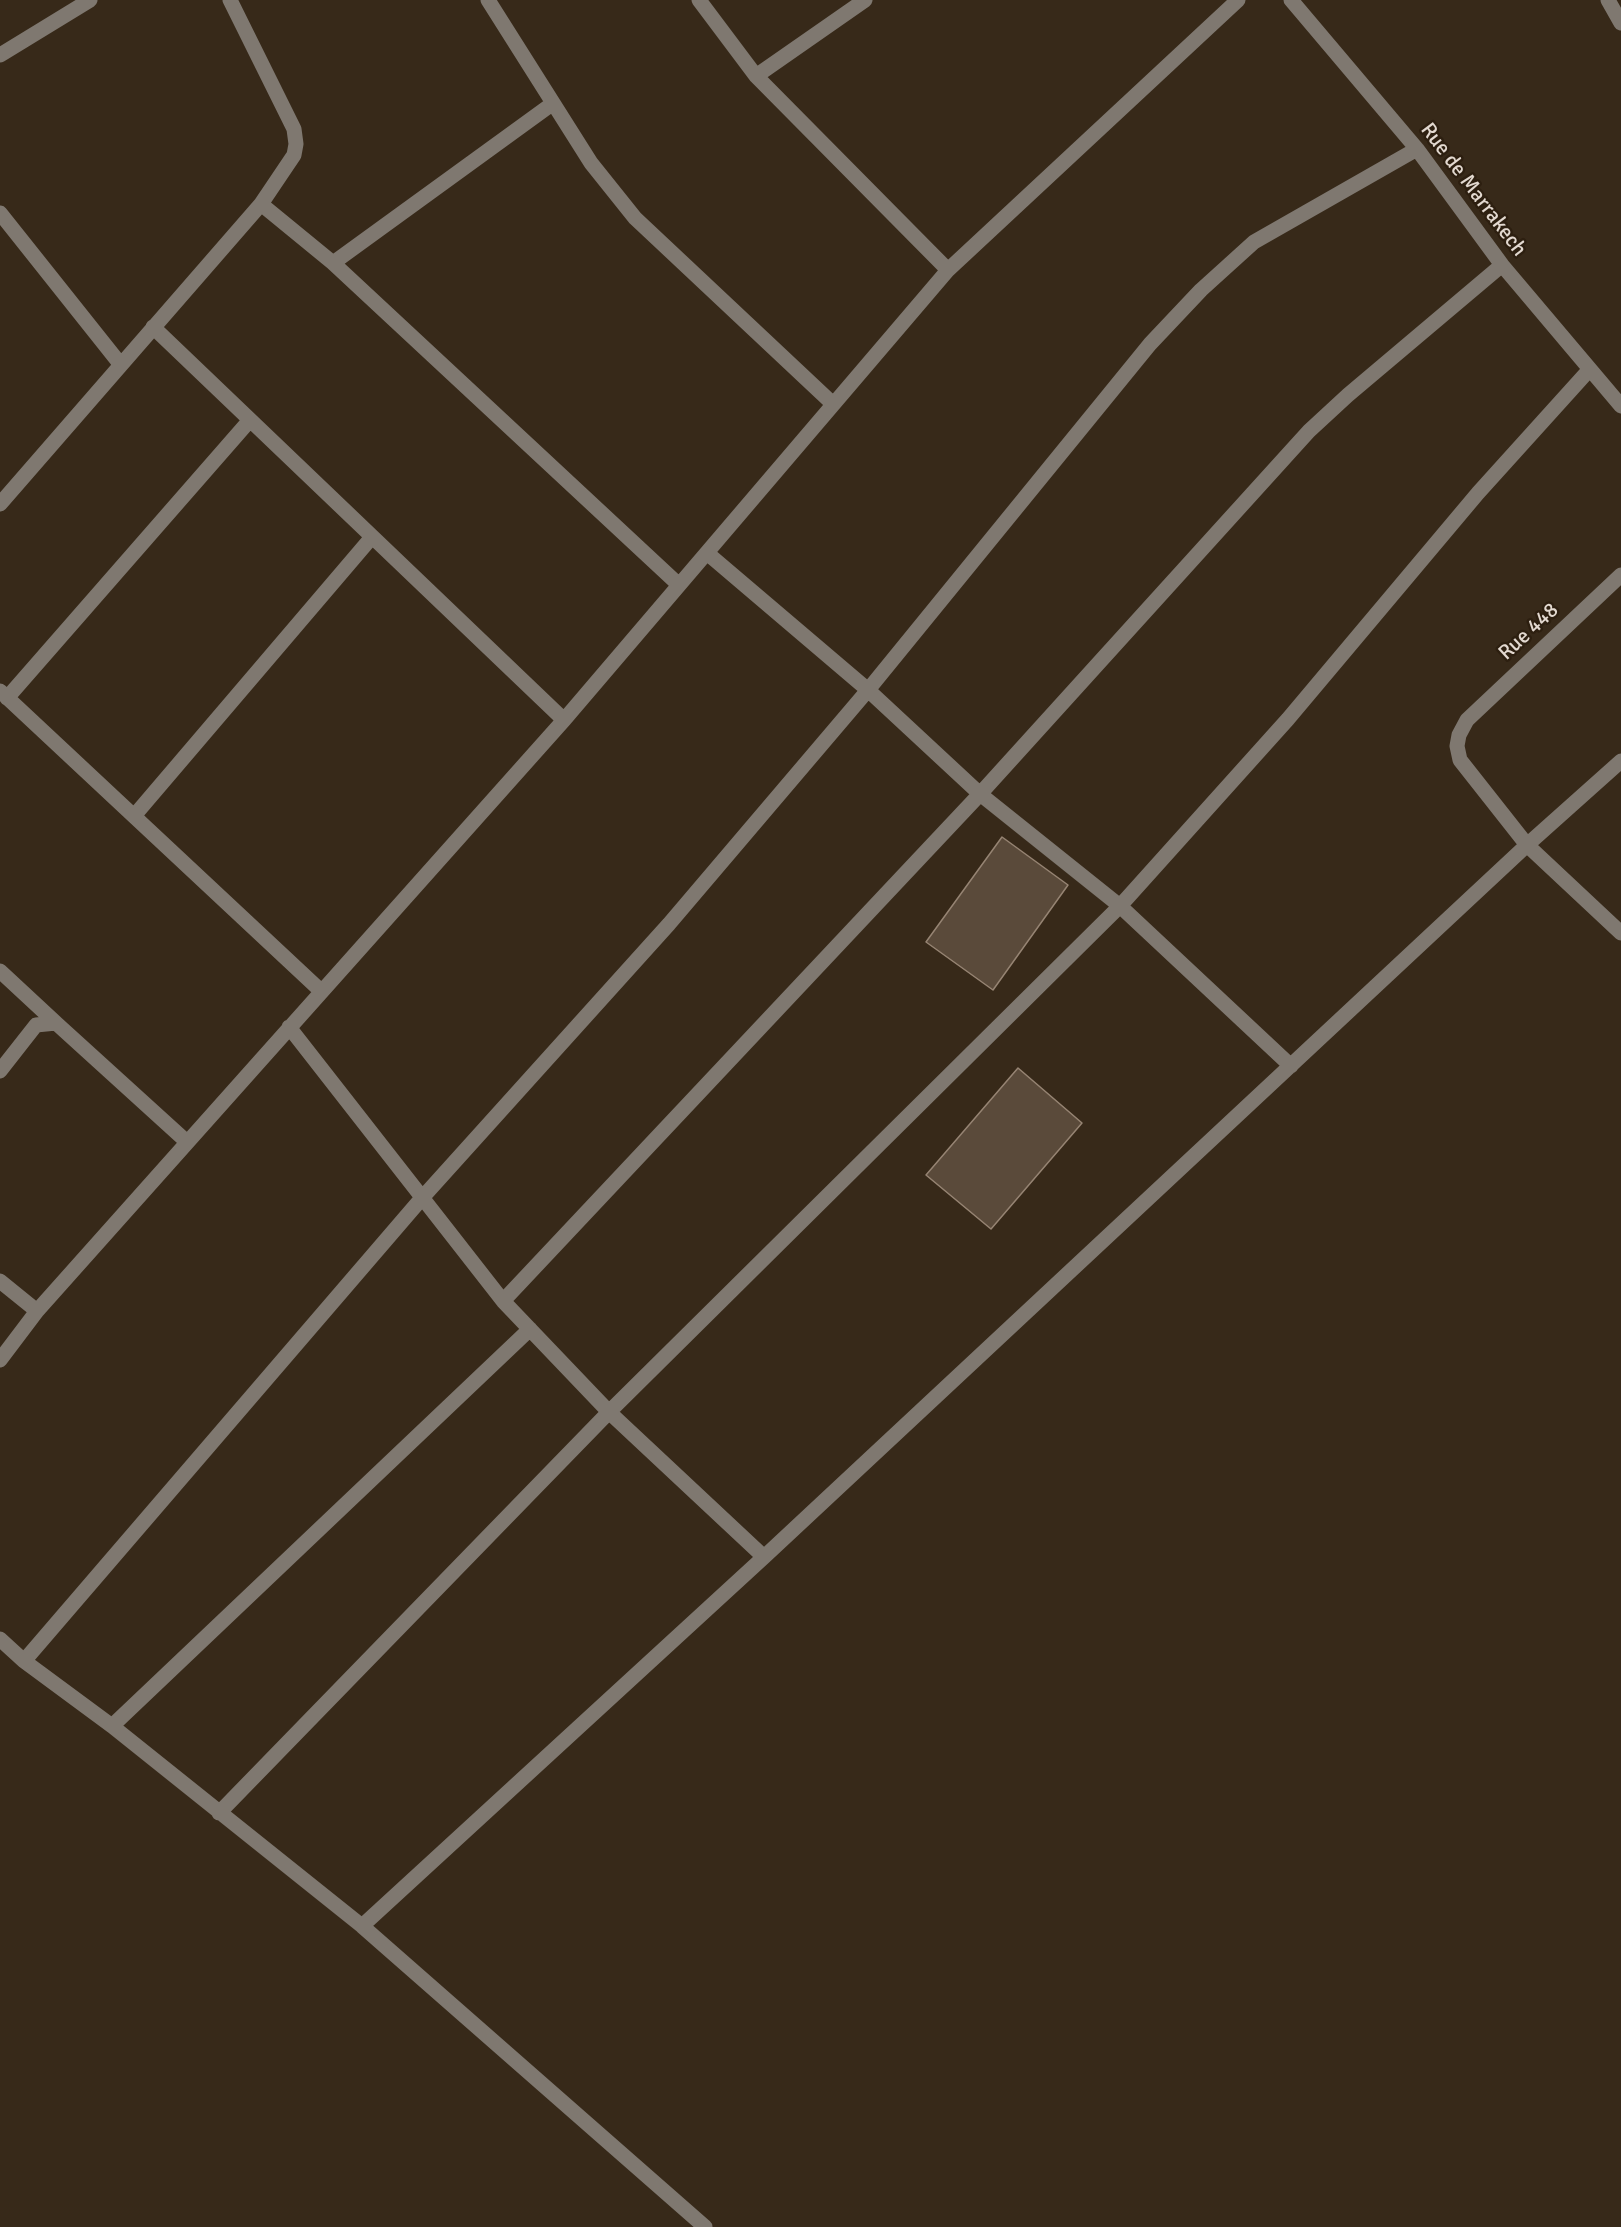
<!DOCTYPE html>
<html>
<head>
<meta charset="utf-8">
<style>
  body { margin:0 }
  canvas { display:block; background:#372919 }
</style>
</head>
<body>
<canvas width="1621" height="2227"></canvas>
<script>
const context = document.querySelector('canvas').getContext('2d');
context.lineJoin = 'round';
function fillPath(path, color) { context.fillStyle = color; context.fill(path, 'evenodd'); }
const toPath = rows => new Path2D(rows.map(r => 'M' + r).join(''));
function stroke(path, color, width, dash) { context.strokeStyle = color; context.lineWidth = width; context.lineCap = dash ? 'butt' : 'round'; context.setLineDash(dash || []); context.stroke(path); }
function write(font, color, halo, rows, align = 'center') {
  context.font = font + ' Signika,sans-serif'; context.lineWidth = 5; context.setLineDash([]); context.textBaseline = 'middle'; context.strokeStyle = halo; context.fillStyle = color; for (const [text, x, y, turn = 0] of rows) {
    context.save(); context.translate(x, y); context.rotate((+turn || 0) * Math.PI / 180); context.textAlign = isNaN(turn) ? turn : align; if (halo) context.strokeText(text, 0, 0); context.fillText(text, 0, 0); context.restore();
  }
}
const building = toPath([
  [1002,837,1068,885,993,990,926,942,1002,837],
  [1018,1068,1082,1123,991,1229,926,1175,1018,1068]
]);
const minor = toPath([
  [488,0,591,163,635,218,833,404],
  [699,0,756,76,948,270],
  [1291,0,1417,149,1502,265,1621,406],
  [1608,0,1621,23],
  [0,55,90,0],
  [756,76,865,0],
  [261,204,333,263,679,585],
  [0,213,121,365],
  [333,263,552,104],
  [153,327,564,720],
  [0,504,261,204,294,155,296,144,294,129,230,0],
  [707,553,868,690,980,794,1120,906,1291,1066],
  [1621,575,1467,720,1459,735,1457,746,1460,760,1527,845,1621,933],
  [0,691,321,991],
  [7,698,250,420],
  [134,816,372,537],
  [0,971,56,1023],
  [289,1027,503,1301,609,1412,764,1557],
  [0,1071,36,1025,56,1023,187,1142],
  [0,1281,37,1311],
  [503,1301,980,794,1309,431,1348,395,1502,265],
  [0,1360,37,1311,564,720,948,270,1238,0],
  [0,1639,24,1661,112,1726,362,1926,705,2227],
  [24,1661,422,1198,669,924,868,690,1150,344,1201,290,1254,242,1417,149],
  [112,1726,530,1329],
  [219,1813,609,1412,1120,906,1288,719,1478,493,1590,369],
  [362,1926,764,1557,1527,845,1621,761]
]);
const streetNames = [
  ["Rue de Marrakech",1473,190,53],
  ["Rue 448",1529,632,-43]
];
fillPath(building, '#5a4a3a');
stroke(building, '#968473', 1.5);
stroke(minor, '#7f7870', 15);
write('21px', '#e3d9d0', '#2d1f10', streetNames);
</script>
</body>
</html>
